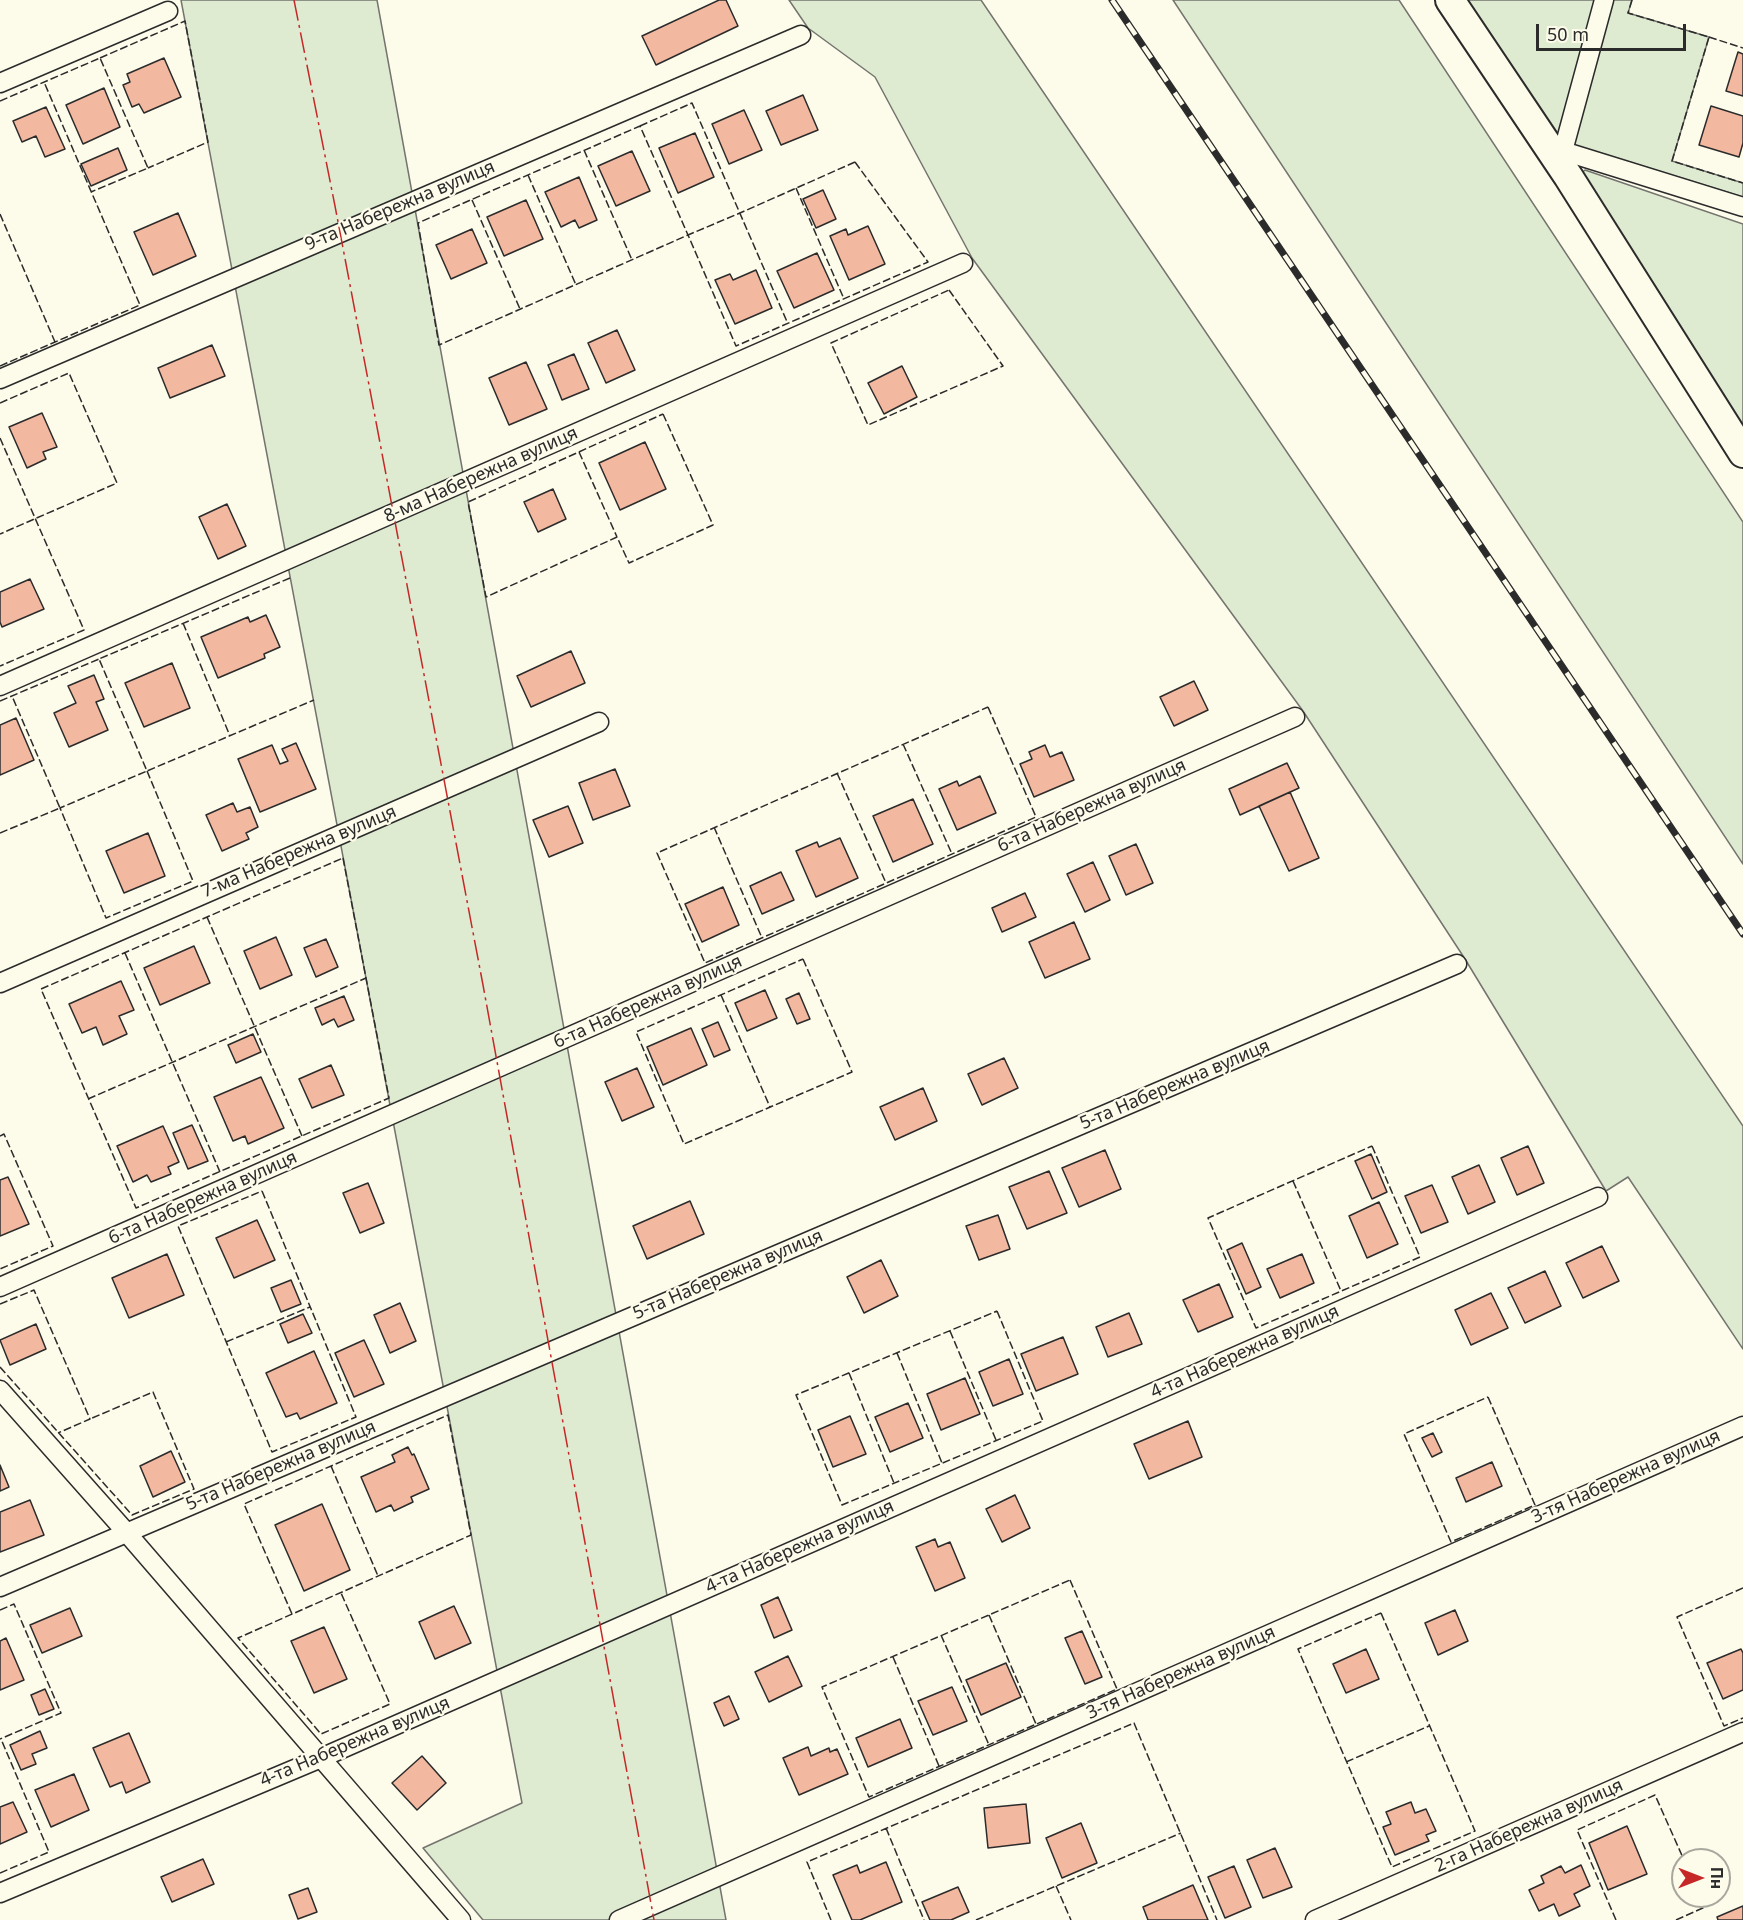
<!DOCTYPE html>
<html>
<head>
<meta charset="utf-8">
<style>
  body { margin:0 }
  #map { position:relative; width:1743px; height:1920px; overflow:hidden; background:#fdfbea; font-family:"Noto Sans",sans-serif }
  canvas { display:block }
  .north { position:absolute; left:1671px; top:1848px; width:60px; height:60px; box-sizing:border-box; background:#fdfbea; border:2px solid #a9a89e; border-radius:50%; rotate:90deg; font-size:16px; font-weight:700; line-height:24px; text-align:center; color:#2b2b2b }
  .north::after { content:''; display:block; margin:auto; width:21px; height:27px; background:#c62828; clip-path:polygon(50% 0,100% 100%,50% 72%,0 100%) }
  .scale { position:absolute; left:1536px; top:24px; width:150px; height:27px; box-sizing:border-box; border:3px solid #2b2b2b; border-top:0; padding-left:8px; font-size:18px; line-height:21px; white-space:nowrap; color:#2b2b2b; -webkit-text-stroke:4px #fdfbea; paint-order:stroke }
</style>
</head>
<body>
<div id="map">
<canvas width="1743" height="1920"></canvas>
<div class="north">Пн</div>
<div class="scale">50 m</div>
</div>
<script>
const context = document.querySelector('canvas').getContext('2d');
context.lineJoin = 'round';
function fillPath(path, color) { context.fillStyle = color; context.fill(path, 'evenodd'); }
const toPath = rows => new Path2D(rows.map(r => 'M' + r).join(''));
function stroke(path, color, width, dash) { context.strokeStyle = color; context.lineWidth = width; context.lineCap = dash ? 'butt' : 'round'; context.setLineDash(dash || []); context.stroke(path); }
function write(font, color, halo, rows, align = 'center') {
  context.font = font + ' "Noto Sans",sans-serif'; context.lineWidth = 4.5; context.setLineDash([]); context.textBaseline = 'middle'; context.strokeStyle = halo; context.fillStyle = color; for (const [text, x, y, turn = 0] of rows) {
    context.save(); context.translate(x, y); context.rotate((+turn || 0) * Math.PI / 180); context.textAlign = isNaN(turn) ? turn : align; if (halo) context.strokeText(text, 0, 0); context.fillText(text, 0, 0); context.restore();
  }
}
const green = toPath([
  [181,0,377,0,726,1920,483,1920,423,1848,522,1803,181,0],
  [789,0,981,0,1743,1126,1743,1349,1628,1177,1606,1191,1465,959,1303,711,972,258,875,77,808,28,789,0],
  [1173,0,1399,0,1743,522,1743,864,1173,0],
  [1462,0,1598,0,1557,147,1462,0],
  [1610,0,1632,0,1628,13,1709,37,1672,161,1743,183,1743,197,1571,144,1610,0],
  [1585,170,1743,224,1743,432,1575,179,1585,170]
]);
const building = toPath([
  [719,0,726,0,738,26,656,65,642,36,719,0],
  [1738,52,1743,54,1743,96,1726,91,1738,52],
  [164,58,181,97,144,113,139,104,132,107,123,85,130,82,127,74,164,58],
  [104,88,120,127,83,144,66,105,104,88],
  [803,95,818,130,781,145,766,111,803,95],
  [1711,106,1743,116,1743,143,1739,157,1699,145,1711,106],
  [46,107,65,149,45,157,36,136,22,142,13,121,46,107],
  [744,110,762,150,729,164,712,124,744,110],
  [695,133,714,177,678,193,659,148,695,133],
  [118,148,127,170,91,186,81,164,118,148],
  [632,151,650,191,616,206,598,166,632,151],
  [579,177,597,220,579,228,575,220,561,227,545,192,579,177],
  [823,190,836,219,816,228,803,199,823,190],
  [526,200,543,239,504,256,487,217,526,200],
  [178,213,196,256,153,275,134,232,178,213],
  [868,226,885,264,849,280,830,236,846,229,848,235,868,226],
  [472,229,487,263,451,279,436,245,472,229],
  [817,253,834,290,794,308,777,271,817,253],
  [756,270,772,308,735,324,715,280,730,274,733,280,756,270],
  [617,330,635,370,606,383,588,343,617,330],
  [212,345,225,376,170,398,158,368,212,345],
  [574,354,589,389,562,400,548,365,574,354],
  [526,362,547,409,509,425,489,378,526,362],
  [902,366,917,397,884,414,868,383,902,366],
  [42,413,57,447,43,452,46,459,27,468,9,427,42,413],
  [645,442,666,489,620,510,599,463,645,442],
  [553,489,566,519,538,532,524,502,553,489],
  [227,504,246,546,218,559,199,517,227,504],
  [30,579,44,609,2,627,0,622,0,592,30,579],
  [266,615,280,647,264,654,265,658,218,678,201,637,248,617,250,622,266,615],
  [571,651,585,683,531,707,517,676,571,651],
  [172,663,190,708,144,727,125,683,172,663],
  [94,675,104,699,96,702,108,730,69,747,54,713,76,703,68,686,94,675],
  [1194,681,1208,710,1174,726,1160,697,1194,681],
  [16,718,34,760,0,775,0,725,16,718],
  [296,743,316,789,260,812,238,759,272,745,280,764,288,761,282,749,296,743],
  [1045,745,1050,757,1062,752,1074,780,1034,797,1020,764,1032,759,1029,752,1045,745],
  [1287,763,1299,788,1240,815,1229,789,1287,763],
  [615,769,630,806,593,820,579,783,615,769],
  [980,776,996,813,957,830,939,789,957,781,959,786,980,776],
  [1290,792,1319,858,1289,871,1259,806,1290,792],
  [913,799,933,844,893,862,873,816,913,799],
  [233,803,237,812,250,807,258,827,246,833,249,839,222,851,206,815,233,803],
  [568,806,583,843,549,857,533,820,568,806],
  [148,833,165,876,124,893,106,851,148,833],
  [840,838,858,878,816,897,796,851,817,842,819,847,840,838],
  [1136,844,1153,883,1126,895,1109,856,1136,844],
  [1093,862,1110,900,1085,912,1067,874,1093,862],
  [781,872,794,900,762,914,750,886,781,872],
  [723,887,739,925,702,942,685,904,723,887],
  [1025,893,1036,917,1002,932,992,908,1025,893],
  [1074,922,1090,959,1045,978,1029,942,1074,922],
  [276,937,292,975,260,989,244,951,276,937],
  [326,939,338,967,316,977,304,948,326,939],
  [194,946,210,983,160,1005,144,968,194,946],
  [121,981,134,1010,119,1016,127,1034,103,1045,96,1027,82,1033,69,1004,121,981],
  [765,990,777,1018,747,1031,735,1003,765,990],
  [799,993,810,1019,797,1024,786,999,799,993],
  [344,996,354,1020,338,1027,334,1019,322,1025,315,1008,344,996],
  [718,1022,730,1050,714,1057,702,1029,718,1022],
  [691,1028,707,1065,663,1085,647,1047,691,1028],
  [253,1034,261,1052,236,1063,228,1045,253,1034],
  [1004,1058,1018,1088,982,1105,968,1074,1004,1058],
  [331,1065,344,1095,312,1108,299,1079,331,1065],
  [637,1068,654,1107,622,1121,605,1082,637,1068],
  [261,1077,284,1128,248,1144,245,1136,233,1141,214,1097,261,1077],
  [923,1088,937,1121,895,1140,880,1107,923,1088],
  [192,1125,208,1161,188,1169,173,1133,192,1125],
  [163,1126,179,1162,168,1167,171,1174,151,1182,147,1175,133,1182,117,1146,163,1126],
  [1528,1146,1544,1183,1517,1195,1501,1158,1528,1146],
  [1105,1150,1121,1189,1079,1207,1062,1168,1105,1150],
  [1371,1154,1387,1192,1372,1199,1355,1161,1371,1154],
  [1479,1165,1495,1202,1468,1214,1452,1177,1479,1165],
  [1049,1171,1067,1213,1027,1229,1009,1187,1049,1171],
  [8,1177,29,1224,0,1236,0,1180,8,1177],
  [368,1183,384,1223,360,1233,343,1193,368,1183],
  [1432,1185,1448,1222,1421,1233,1405,1196,1432,1185],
  [690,1201,704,1234,647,1259,633,1226,690,1201],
  [1379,1202,1398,1244,1367,1258,1349,1216,1379,1202],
  [998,1215,1010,1249,979,1260,966,1226,998,1215],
  [257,1220,275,1260,234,1278,216,1238,257,1220],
  [1242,1243,1261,1287,1246,1294,1227,1250,1242,1243],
  [1602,1246,1619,1281,1583,1298,1566,1263,1602,1246],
  [167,1254,184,1295,129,1318,112,1278,167,1254],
  [1302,1254,1314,1283,1280,1298,1267,1269,1302,1254],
  [881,1260,898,1296,864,1313,847,1277,881,1260],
  [1545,1271,1561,1306,1525,1323,1508,1288,1545,1271],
  [291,1280,301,1304,281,1312,271,1288,291,1280],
  [1219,1284,1233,1317,1198,1332,1183,1300,1219,1284],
  [1491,1293,1508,1328,1471,1345,1455,1310,1491,1293],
  [400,1303,416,1341,390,1353,374,1315,400,1303],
  [1129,1313,1142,1344,1108,1357,1096,1327,1129,1313],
  [303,1314,312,1333,288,1343,280,1324,303,1314],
  [36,1324,46,1349,10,1365,0,1340,36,1324],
  [1063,1337,1078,1374,1036,1391,1021,1354,1063,1337],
  [364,1340,384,1384,354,1397,335,1353,364,1340],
  [314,1351,337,1403,300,1419,297,1413,286,1417,266,1373,314,1351],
  [1009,1359,1023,1394,993,1406,979,1372,1009,1359],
  [965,1378,980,1414,941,1430,927,1394,965,1378],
  [908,1403,923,1438,890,1452,875,1417,908,1403],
  [850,1416,866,1454,833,1467,818,1430,850,1416],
  [1188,1421,1202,1457,1149,1479,1134,1444,1188,1421],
  [1433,1433,1442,1452,1432,1457,1422,1438,1433,1433],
  [408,1447,412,1455,414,1454,429,1489,411,1497,413,1502,394,1511,391,1505,376,1512,361,1477,395,1462,392,1455,408,1447],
  [171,1451,185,1482,153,1497,140,1466,171,1451],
  [1492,1462,1502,1486,1466,1502,1456,1478,1492,1462],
  [0,1465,9,1487,0,1491,0,1465],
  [1015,1495,1030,1528,1002,1542,986,1509,1015,1495],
  [30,1500,44,1535,0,1552,0,1512,30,1500],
  [322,1504,350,1570,304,1591,275,1525,322,1504],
  [935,1539,938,1547,950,1542,965,1578,935,1591,916,1547,935,1539],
  [778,1597,792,1630,774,1638,761,1605,778,1597],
  [454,1606,471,1643,435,1659,419,1622,454,1606],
  [70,1608,82,1636,42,1653,30,1625,70,1608],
  [1455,1610,1468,1641,1438,1655,1425,1623,1455,1610],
  [324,1627,347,1679,314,1693,291,1641,324,1627],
  [1082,1631,1102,1677,1085,1684,1065,1638,1082,1631],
  [6,1638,24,1680,0,1690,0,1641,6,1638],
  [1366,1649,1379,1679,1346,1693,1333,1664,1366,1649],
  [1741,1649,1743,1653,1743,1690,1723,1699,1707,1663,1741,1649],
  [788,1656,802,1686,769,1702,755,1672,788,1656],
  [1006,1663,1021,1697,981,1715,966,1680,1006,1663],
  [952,1687,967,1721,933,1735,918,1701,952,1687],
  [45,1689,54,1709,39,1715,31,1695,45,1689],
  [729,1696,739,1719,724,1726,714,1703,729,1696],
  [900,1719,912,1748,868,1767,856,1738,900,1719],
  [40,1731,47,1748,32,1754,36,1764,21,1770,10,1745,40,1731],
  [129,1733,150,1782,126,1793,122,1782,110,1787,93,1748,129,1733],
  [808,1747,811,1756,829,1748,830,1752,837,1749,848,1774,799,1795,783,1758,808,1747],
  [422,1756,446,1783,417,1810,392,1783,422,1756],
  [74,1774,89,1810,51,1827,35,1790,74,1774],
  [13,1802,27,1832,0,1844,0,1807,13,1802],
  [1411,1802,1415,1813,1426,1809,1436,1831,1426,1835,1429,1841,1395,1855,1383,1827,1391,1824,1386,1812,1411,1802],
  [1026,1804,1030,1843,988,1848,984,1808,1026,1804],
  [1081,1823,1097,1863,1062,1878,1046,1838,1081,1823],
  [1627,1826,1647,1874,1608,1890,1589,1843,1627,1826],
  [1275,1848,1292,1887,1263,1898,1247,1860,1275,1848],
  [203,1859,214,1884,172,1902,161,1877,203,1859],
  [886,1862,902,1902,860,1920,852,1920,833,1875,857,1865,860,1873,886,1862],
  [1581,1865,1590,1886,1574,1894,1580,1906,1559,1916,1554,1904,1539,1911,1529,1890,1544,1883,1541,1876,1561,1866,1565,1873,1581,1865],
  [1234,1866,1251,1907,1225,1918,1208,1877,1234,1866],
  [1193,1885,1208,1920,1148,1920,1143,1907,1193,1885],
  [958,1887,969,1912,951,1920,930,1920,922,1902,958,1887],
  [308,1888,317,1912,298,1919,289,1895,308,1888],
  [1743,1906,1743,1920,1718,1920,1717,1917,1743,1906]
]);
const minor = toPath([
  [0,83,168,11],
  [1563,151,1743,207],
  [1565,163,1563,151,1604,0],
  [0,379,801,35],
  [0,686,963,263],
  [0,983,599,722],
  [0,1287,1295,717],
  [0,1390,126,1532,461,1920],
  [0,1587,1457,964],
  [0,1893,321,1758,1598,1197],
  [619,1920,1743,1426],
  [1315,1920,1743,1732]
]);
const primary = toPath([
  [1450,0,1568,176,1743,453]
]);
const rail = toPath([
  [1112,0,1743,934]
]);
const fence = toPath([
  [1632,0,1628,13,1709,37,1672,161,1743,183],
  [1709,37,1743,48],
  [100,58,185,21,208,142,148,168],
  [0,101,100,58,148,168,91,192],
  [640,126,692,103,788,324],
  [584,150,632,260],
  [855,162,928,262,736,346,688,235,640,126,418,223,439,345,688,235,740,213,855,162],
  [528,175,576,285],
  [796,188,844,299],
  [472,200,520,309],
  [0,214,55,342],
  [949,290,1003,366,868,425,831,343,949,290],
  [0,366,140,305,44,82],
  [0,403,69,373,117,483,0,534],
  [663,414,713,525,629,563,617,537,486,597,468,502,663,414],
  [0,438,84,630,0,666],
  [579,452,617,537],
  [290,578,99,659,147,771,314,700],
  [183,623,230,736],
  [0,701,99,659],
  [988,707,1036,817,705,963,657,853,988,707],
  [903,744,952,854],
  [147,771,193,881,106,918,60,808,147,771],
  [837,773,886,883],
  [714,827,762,938],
  [0,833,60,808,12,696],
  [343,858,389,1098,136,1208,41,989,343,858],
  [207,917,302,1136],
  [125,953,220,1172],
  [803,959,852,1072,684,1144,636,1032,803,959],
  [721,995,770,1107],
  [88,1099,366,978],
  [0,1136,4,1134,53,1246,0,1269],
  [1372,1146,1420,1257,1256,1328,1208,1218,1372,1146],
  [1293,1181,1341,1291],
  [262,1191,356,1417,272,1452,178,1226,262,1191],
  [0,1304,34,1290,90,1419,58,1433],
  [997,1311,1043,1421,842,1505,796,1395,997,1311],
  [950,1331,996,1440],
  [226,1342,310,1307],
  [897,1353,942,1463],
  [0,1367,132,1515,194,1489,153,1392,90,1419],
  [849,1373,894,1483],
  [1488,1397,1535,1505,1451,1542,1404,1434,1488,1397],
  [331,1466,378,1576],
  [1070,1580,1117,1689,869,1797,822,1687,1070,1580],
  [1743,1588,1677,1617,1724,1726,1743,1718],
  [0,1610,14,1604,61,1713,0,1739],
  [1381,1613,1475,1831,1392,1867,1298,1649,1381,1613],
  [292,1614,244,1504,448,1415,471,1535,238,1638,321,1734,390,1704,341,1593],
  [989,1615,1036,1724],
  [941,1635,989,1745],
  [893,1657,939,1766],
  [1346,1762,1429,1726],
  [886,1828,924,1920],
  [0,1873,49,1852,1,1739],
  [1056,1886,1071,1920],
  [831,1920,807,1862,1134,1723,1217,1920],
  [976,1920,1181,1833],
  [1616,1920,1577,1830,1655,1795,1684,1860],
  [1676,1920,1705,1907,1700,1896]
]);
const power = toPath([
  [294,0,335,206,483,985,654,1920]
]);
const streetNames = [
  ["9-та Набережна вулиця",400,206,-23],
  ["8-ма Набережна вулиця",481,475,-24],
  ["6-та Набережна вулиця",1092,806,-24],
  ["7-ма Набережна вулиця",299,852,-23],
  ["6-та Набережна вулиця",648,1002,-24],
  ["5-та Набережна вулиця",1175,1085,-23],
  ["6-та Набережна вулиця",203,1198,-24],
  ["5-та Набережна вулиця",728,1275,-23],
  ["4-та Набережна вулиця",1245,1352,-24],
  ["5-та Набережна вулиця",281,1466,-23],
  ["3-тя Набережна вулиця",1626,1477,-24],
  ["4-та Набережна вулиця",800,1547,-24],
  ["3-тя Набережна вулиця",1181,1673,-24],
  ["4-та Набережна вулиця",355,1742,-23],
  ["2-га Набережна вулиця",1529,1826,-24]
];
fillPath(green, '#deebd1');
stroke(green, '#74746e', 1.5);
fillPath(building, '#f2b8a0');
stroke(building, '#2b2b2b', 1.5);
stroke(minor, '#2b2b2b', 21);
stroke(primary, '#2b2b2b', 32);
stroke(minor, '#fdfbea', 18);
stroke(primary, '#fdfbea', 28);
stroke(rail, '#2b2b2b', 7);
stroke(rail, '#fdfbea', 4.5, [14]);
stroke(fence, '#2b2b2b', 1.5, [8, 3]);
stroke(power, '#c62828', 1.5, [21, 4.5, 3, 4.5]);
write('18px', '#2b2b2b', '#fdfbea', streetNames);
</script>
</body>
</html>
